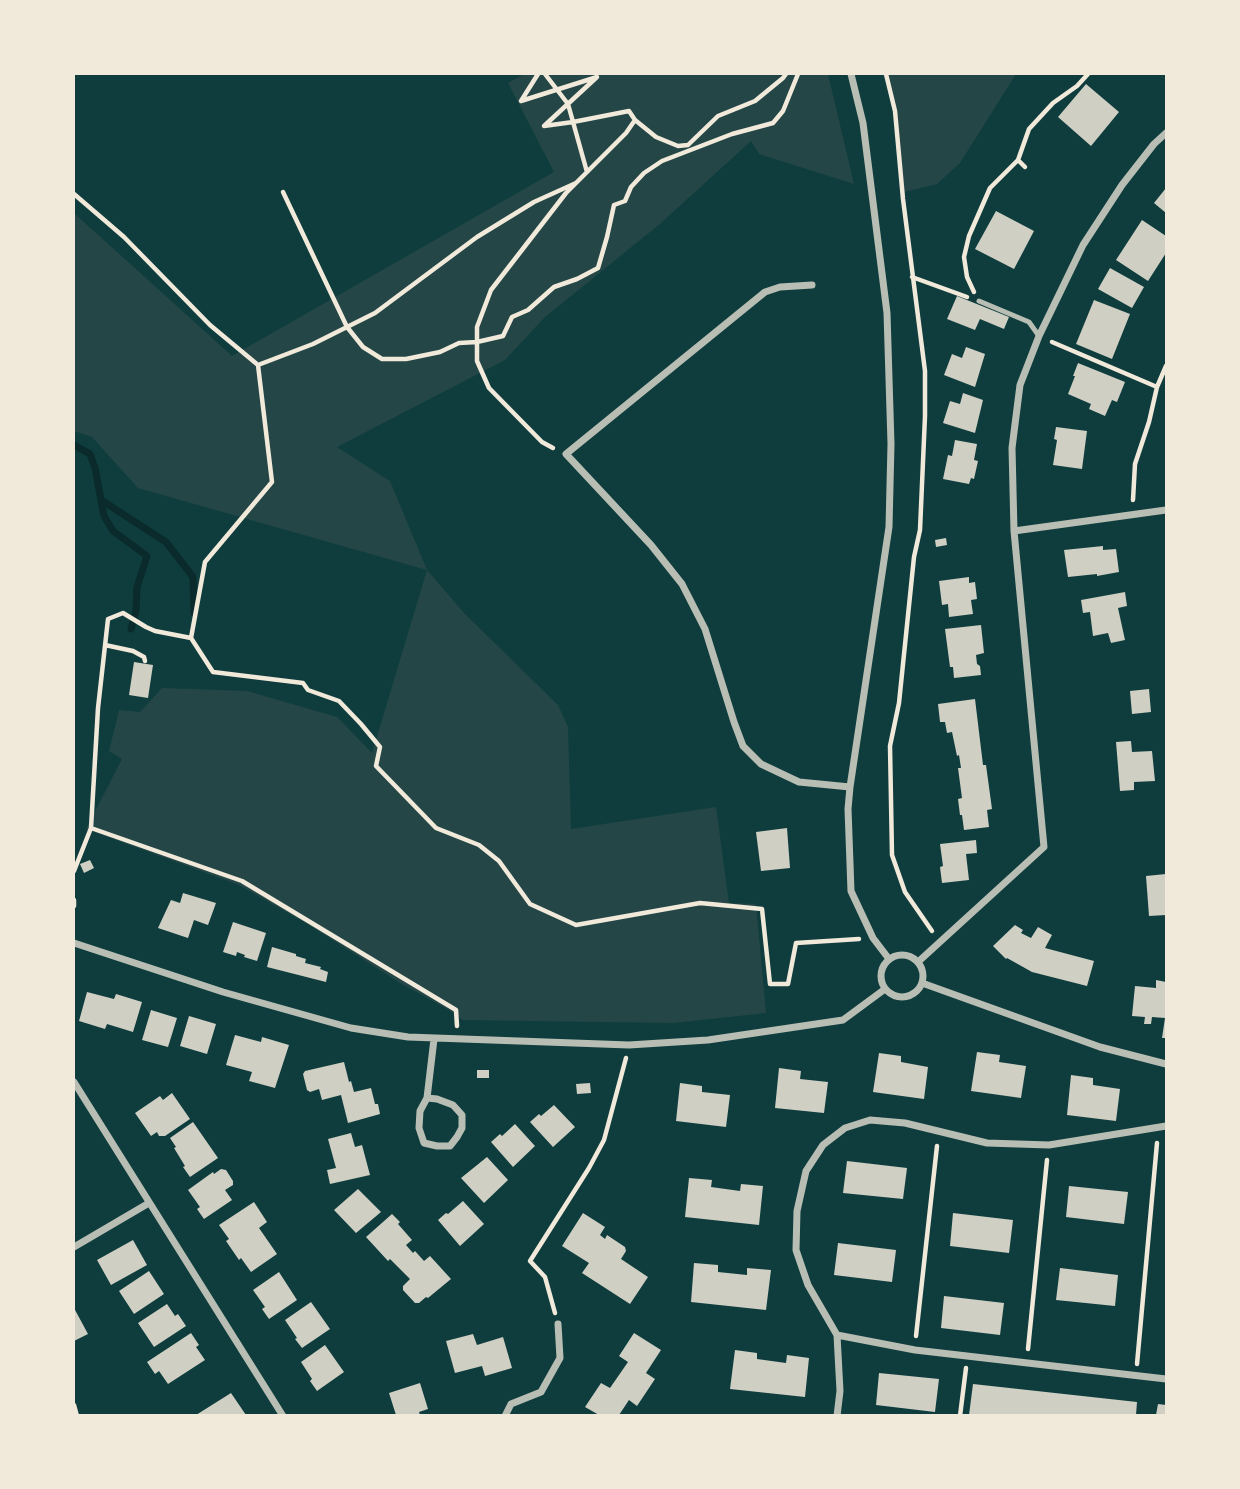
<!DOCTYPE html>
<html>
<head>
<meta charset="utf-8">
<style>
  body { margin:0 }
  #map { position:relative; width:1240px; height:1489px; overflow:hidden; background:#0f3d3e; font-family:"Varela Round",sans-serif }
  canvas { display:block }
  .frame { position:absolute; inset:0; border:75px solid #f1e9da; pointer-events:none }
</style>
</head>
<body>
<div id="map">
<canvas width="1240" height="1489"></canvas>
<div class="frame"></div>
</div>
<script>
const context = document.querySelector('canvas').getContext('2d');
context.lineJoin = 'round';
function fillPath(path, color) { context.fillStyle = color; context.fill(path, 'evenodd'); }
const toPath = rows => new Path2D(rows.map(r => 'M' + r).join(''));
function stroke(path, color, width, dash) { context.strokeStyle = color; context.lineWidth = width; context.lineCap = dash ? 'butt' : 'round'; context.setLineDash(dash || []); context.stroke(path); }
const green = toPath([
  [524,74,828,74,854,184,759,154,751,141,661,223,544,318,505,360,337,447,390,481,427,570,465,614,558,705,568,727,571,829,716,807,729,903,756,904,766,1013,674,1023,463,1020,449,1010,400,983,309,925,239,885,86,829,122,759,109,751,119,710,140,712,162,688,247,691,337,717,372,753,427,570,138,488,92,437,74,431,74,213,232,356,554,172,508,83],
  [883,74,1016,74,960,163,937,184,904,192,892,101]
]);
const stream = toPath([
  [74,445,90,454,95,468,104,516,113,531,147,556,137,587,136,611,131,629],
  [101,500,166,542,193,577,194,613]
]);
const building = toPath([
  [1086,84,1119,112,1091,146,1058,117],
  [1166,188,1166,213,1154,203],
  [996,211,1034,231,1014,269,975,249],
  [1142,220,1166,236,1166,253,1148,281,1116,260],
  [1110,268,1144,287,1132,308,1098,289],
  [957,296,1009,317,1004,329,980,319,975,330,947,319],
  [1094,300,1130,314,1112,359,1076,344],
  [966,347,985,354,975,387,944,375,952,354,962,358],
  [1078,363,1125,382,1117,402,1112,400,1105,416,1089,409,1091,404,1068,394,1075,376,1073,376],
  [963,393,983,400,975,433,943,423,950,401,960,404],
  [1056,427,1087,431,1082,469,1053,465,1057,440,1054,439],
  [955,440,977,444,974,460,978,461,974,479,971,478,969,484,943,479,948,455,952,456],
  [946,538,947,545,936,547,935,540],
  [1103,546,1103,550,1116,549,1119,572,1097,576,1097,574,1068,577,1064,550],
  [969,577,969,583,975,582,977,599,971,600,973,614,949,617,948,604,942,605,939,581],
  [1125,592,1127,606,1118,608,1125,640,1111,643,1108,633,1093,636,1090,612,1083,613,1081,600],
  [981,625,984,653,976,655,977,664,980,666,981,675,954,678,953,667,950,667,945,629],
  [134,662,153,665,148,698,129,695],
  [1149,689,1151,712,1132,714,1130,691],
  [975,699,983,765,986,765,992,809,987,810,989,827,964,830,962,815,960,815,958,799,962,798,958,768,961,768,959,755,957,756,952,732,947,733,945,722,940,722,938,704],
  [1131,741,1132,752,1152,751,1155,781,1134,782,1134,790,1120,791,1116,742],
  [787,828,790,868,761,871,756,832],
  [976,840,977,853,966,854,969,880,942,883,940,867,943,866,940,844],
  [90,860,94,868,84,873,80,864],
  [1166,874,1166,915,1149,916,1146,876],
  [183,893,216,903,208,925,194,920,188,938,158,928,171,900,180,903],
  [233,922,266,933,257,961,244,957,245,955,237,952,236,956,223,952],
  [1015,925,1023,930,1021,933,1031,938,1038,927,1052,935,1045,948,1094,961,1087,986,1032,972,1007,958,1006,959,993,946],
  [272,947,296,954,296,956,306,959,305,963,321,967,320,969,328,972,326,982,267,967],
  [1156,980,1166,982,1165,1018,1166,1018,1166,1038,1162,1038,1165,1018,1152,1017,1151,1024,1144,1024,1145,1017,1132,1016,1135,986,1156,988],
  [87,992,114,999,116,994,142,1002,133,1032,107,1024,105,1029,79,1021],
  [151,1010,177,1018,168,1047,142,1040],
  [189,1016,216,1024,207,1054,180,1046],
  [235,1035,261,1042,262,1037,289,1045,275,1088,249,1081,252,1072,226,1065],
  [977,1052,1000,1055,999,1062,1026,1066,1021,1098,971,1091],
  [879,1053,901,1056,901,1062,928,1067,924,1099,873,1092],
  [344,1062,349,1082,351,1081,354,1092,371,1088,375,1104,378,1104,380,1114,348,1123,341,1095,322,1100,319,1089,310,1092,307,1090,303,1074,305,1071],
  [779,1068,801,1071,800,1079,828,1082,824,1113,775,1108],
  [477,1070,489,1070,489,1078,477,1078],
  [1071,1075,1093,1078,1093,1085,1120,1089,1116,1121,1067,1115],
  [590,1083,591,1093,577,1094,576,1084],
  [680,1083,702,1086,702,1092,730,1095,726,1127,676,1121],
  [172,1093,190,1119,165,1136,159,1136,157,1132,151,1136,135,1113,160,1096,163,1100],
  [554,1105,575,1127,553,1147,530,1122,539,1114,541,1116],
  [193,1122,218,1158,190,1177,183,1167,185,1166,174,1148,176,1147,170,1138],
  [515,1124,535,1146,513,1167,491,1142,500,1134,502,1136],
  [351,1133,355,1147,362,1145,370,1175,330,1184,327,1170,336,1168,328,1139],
  [487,1157,508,1180,484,1203,461,1178],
  [847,1161,907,1168,903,1199,843,1193],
  [221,1169,226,1170,233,1181,233,1185,225,1190,232,1200,204,1219,197,1209,200,1207,188,1190,213,1172,214,1174],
  [689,1178,712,1180,711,1187,740,1191,741,1184,763,1186,759,1225,685,1217],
  [1069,1186,1128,1192,1124,1224,1066,1217],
  [358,1189,381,1212,356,1233,334,1210],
  [463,1201,484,1224,460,1246,438,1220,446,1213,448,1214],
  [254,1202,267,1222,259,1228,277,1254,251,1272,241,1258,239,1260,226,1241,229,1239,219,1225],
  [583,1213,605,1227,600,1235,605,1239,607,1235,625,1247,626,1251,621,1259,648,1277,630,1304,582,1273,589,1263,562,1246],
  [953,1213,1013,1220,1009,1253,950,1246],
  [392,1214,400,1222,398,1224,412,1240,406,1245,413,1253,415,1251,424,1261,430,1256,451,1279,428,1298,426,1297,419,1303,415,1303,403,1290,403,1286,410,1279,390,1259,388,1261,366,1237],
  [133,1240,147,1265,111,1285,97,1260],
  [838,1243,896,1250,892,1282,834,1275],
  [694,1263,718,1265,718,1272,747,1275,747,1268,771,1270,766,1310,691,1302],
  [1060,1268,1118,1275,1115,1306,1056,1300],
  [149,1271,164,1294,134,1314,119,1291],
  [279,1272,297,1300,269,1319,262,1309,265,1307,253,1290],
  [944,1296,1004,1303,1000,1335,941,1328],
  [311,1302,330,1329,302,1348,295,1339,297,1338,285,1320],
  [167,1304,175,1316,178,1314,186,1326,154,1347,138,1323],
  [74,1308,88,1334,74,1341],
  [191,1333,199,1345,196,1347,205,1360,168,1384,159,1371,155,1374,147,1362],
  [634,1333,661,1350,646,1373,655,1379,637,1406,629,1400,619,1415,599,1415,585,1407,601,1383,610,1388,628,1362,619,1356],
  [473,1334,477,1345,503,1337,512,1368,485,1376,482,1366,455,1373,446,1341],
  [325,1345,344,1372,317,1391,310,1381,312,1379,301,1362],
  [735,1350,757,1353,757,1359,786,1363,787,1355,809,1358,805,1397,730,1389],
  [879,1373,939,1379,935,1412,876,1405],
  [420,1383,428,1409,419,1412,420,1415,396,1415,389,1393],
  [973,1384,1137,1402,1136,1415,969,1415],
  [231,1393,246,1415,196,1415],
  [1158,1404,1166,1405,1166,1415,1156,1415]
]);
const path = toPath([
  [538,74,521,101,597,77,544,126,573,122,629,111,635,120,626,133,576,183],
  [545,74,568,104,587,172],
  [886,74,895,111,903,199,925,371,925,416,920,530,914,557,899,703,890,746,892,855,905,892,932,931],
  [635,120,656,137,678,146,688,145,718,116,755,101,783,78,786,74],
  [1018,160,1025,167],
  [283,192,347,327,363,347,382,359,406,359,440,352,459,343,477,342,503,336,512,317,528,310,554,287,577,279,598,268,607,237,614,205,625,201,631,187,644,173,662,161,732,134,773,123,783,111,798,74],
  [74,194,124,237,210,325,258,365,272,482,205,562,191,638],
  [912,277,967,297],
  [974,292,967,277,964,257,969,236,990,188,1018,160,1029,129,1053,103,1077,86,1088,74],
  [1052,342,1157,387],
  [258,365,313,344,375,313,477,237,534,202,576,183,566,193,491,290,477,327,477,361,489,388,542,442,553,448],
  [1133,500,1135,464,1149,422,1157,387,1166,366],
  [105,645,133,651,144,657,145,661],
  [91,828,242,881,456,1010,457,1026],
  [74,871,91,828,98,708,108,619,123,613,146,627,155,631,191,638,213,672,303,683,308,690,339,701,361,724,380,747,376,766,436,828,479,845,499,861,530,904,576,925,700,903,762,909,770,984,788,984,796,943,859,939],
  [74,900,74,906],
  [555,1313,545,1277,530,1261,589,1168,604,1140,626,1058],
  [916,1336,937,1146],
  [1028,1349,1047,1160],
  [1137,1364,1157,1143],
  [74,1405,77,1416],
  [960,1416,966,1368]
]);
const service = toPath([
  [979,301,1029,322,1039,336]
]);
const minor = toPath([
  [851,74,863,123,887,313,891,444,889,527,850,787,848,809,851,891,873,938,889,959],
  [812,285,780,287,765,292,566,454,651,545,682,584,705,629,734,722,743,746,761,764,799,782,850,787],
  [1014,531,1166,510],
  [74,943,223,992,351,1028,408,1037,629,1045,708,1040,843,1020,885,989],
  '881 976a21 21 0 1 1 42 0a21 21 0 1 1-42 0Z',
  [918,962,1044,847,1014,531,1012,448,1020,385,1039,336,1083,245,1122,185,1154,144,1166,133],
  [922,983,1100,1047,1166,1064],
  [74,1082,283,1416],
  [427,1098,437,1099,453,1105,462,1115,462,1128,457,1137,450,1146,437,1146,424,1143,419,1128,420,1111,427,1098,434,1039],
  [74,1247,149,1203],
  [837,1335,915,1350,1166,1379],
  [505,1416,511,1404,541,1392,560,1358,558,1324],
  [837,1416,840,1391,837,1335,808,1285,796,1250,797,1211,806,1171,823,1145,845,1128,870,1120,905,1123,987,1143,1049,1145,1166,1126]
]);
fillPath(green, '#244646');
stroke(stream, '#0a2a2b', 7);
fillPath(building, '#cfcfc3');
stroke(path, '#f1e9da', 4.5);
stroke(service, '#b8beb3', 5);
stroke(minor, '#b8beb3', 7);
</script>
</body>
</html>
